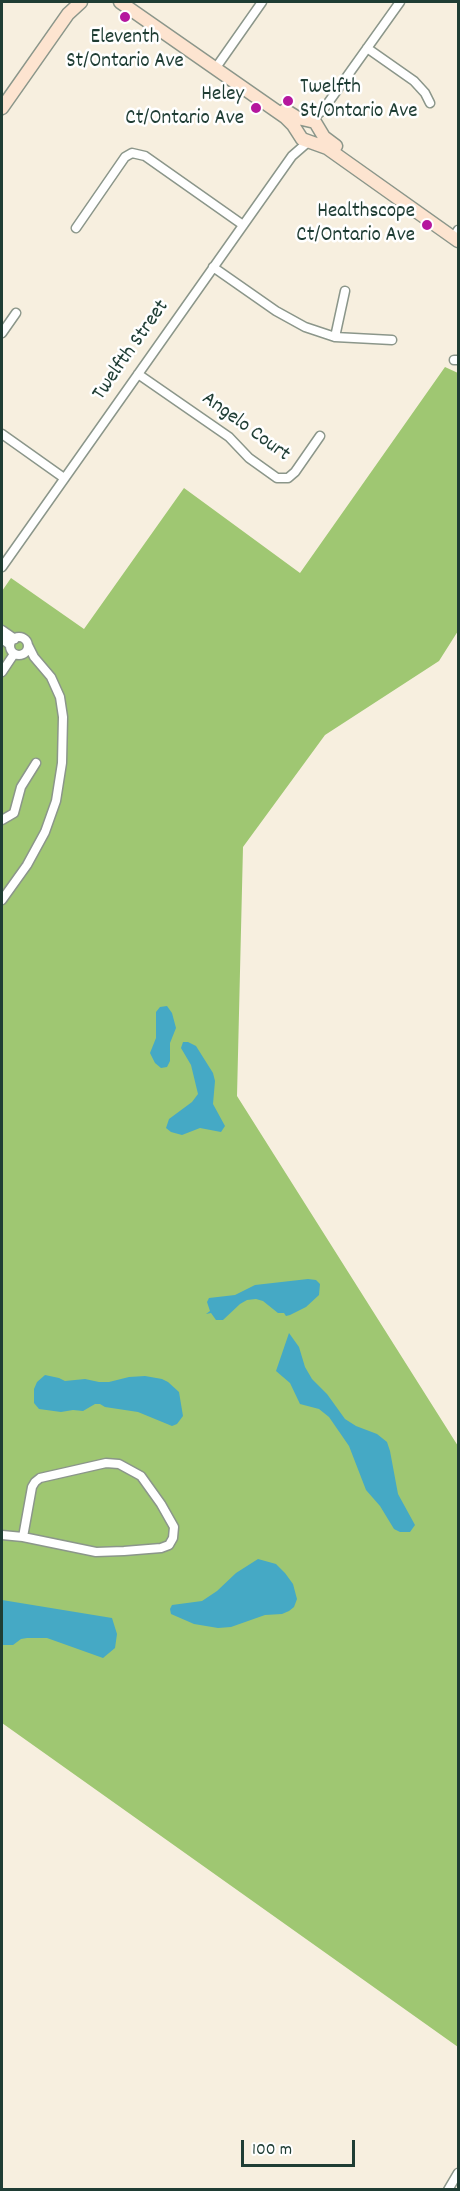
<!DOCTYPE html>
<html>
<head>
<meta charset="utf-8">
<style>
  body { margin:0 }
  #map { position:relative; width:460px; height:2191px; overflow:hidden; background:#f7efdf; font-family:Dekko,sans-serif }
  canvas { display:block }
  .frame { position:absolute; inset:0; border:3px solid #1f3d34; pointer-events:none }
  .scale { position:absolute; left:241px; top:2140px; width:114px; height:27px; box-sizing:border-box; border:3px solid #1f3d34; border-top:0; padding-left:8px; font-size:18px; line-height:21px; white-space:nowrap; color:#1f3d34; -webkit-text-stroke:4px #fff; paint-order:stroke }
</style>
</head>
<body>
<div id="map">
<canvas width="460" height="2191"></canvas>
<div class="frame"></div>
<div class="scale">100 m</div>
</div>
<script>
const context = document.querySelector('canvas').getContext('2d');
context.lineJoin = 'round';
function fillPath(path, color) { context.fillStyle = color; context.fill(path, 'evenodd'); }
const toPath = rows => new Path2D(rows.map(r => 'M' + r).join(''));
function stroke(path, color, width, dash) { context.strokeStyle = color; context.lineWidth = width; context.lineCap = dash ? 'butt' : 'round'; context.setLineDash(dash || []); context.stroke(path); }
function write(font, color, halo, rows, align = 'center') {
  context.font = font + ' Dekko,sans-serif'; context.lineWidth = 5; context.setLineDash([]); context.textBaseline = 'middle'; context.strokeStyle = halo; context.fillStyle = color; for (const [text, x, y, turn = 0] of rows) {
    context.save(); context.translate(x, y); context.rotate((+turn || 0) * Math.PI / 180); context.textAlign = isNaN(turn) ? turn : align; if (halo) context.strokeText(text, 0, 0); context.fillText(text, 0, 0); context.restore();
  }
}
const green = toPath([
  [445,367,458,373,458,631,439,661,325,735,243,847,237,1096,458,1446,458,2047,2,1723,2,591,11,578,84,629,184,488,300,573]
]);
const water = toPath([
  [167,1006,172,1013,176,1028,170,1043,170,1061,167,1067,161,1068,155,1063,150,1053,156,1038,156,1012,160,1007],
  [183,1042,188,1042,196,1046,213,1073,215,1081,213,1104,225,1126,221,1132,200,1128,182,1135,171,1132,166,1128,169,1119,192,1102,198,1094,191,1065,181,1048],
  [308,1279,316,1280,320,1284,319,1295,306,1307,290,1315,286,1316,284,1313,278,1313,263,1301,256,1299,247,1300,240,1304,223,1320,216,1320,211,1313,206,1314,210,1311,207,1302,209,1298,235,1295,255,1285],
  [289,1333,299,1347,305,1367,312,1379,327,1394,345,1419,356,1426,377,1434,387,1442,390,1451,398,1494,415,1525,410,1532,400,1532,394,1529,380,1506,366,1490,349,1446,329,1417,319,1409,300,1404,290,1383,276,1371],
  [45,1375,59,1378,65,1381,85,1379,99,1382,109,1382,129,1377,145,1376,162,1379,168,1382,179,1392,183,1416,177,1424,172,1426,138,1412,105,1407,100,1404,95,1404,83,1411,73,1410,61,1412,39,1409,34,1403,34,1389,37,1382],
  [258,1559,276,1564,285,1573,293,1584,297,1599,294,1607,289,1611,282,1614,265,1615,231,1627,218,1628,194,1624,171,1614,170,1609,172,1605,202,1601,217,1591,236,1573],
  [2,1600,112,1618,117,1634,115,1648,103,1658,47,1638,27,1638,21,1639,13,1645,2,1645]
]);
const street = toPath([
  [367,48,414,81,425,93,430,103],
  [215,69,262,2],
  [311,120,323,110,400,2],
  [76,228,125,157,132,153,145,156,243,225],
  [453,238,458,230],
  [213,267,276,311,305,327,335,337,392,340],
  [2,333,16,313],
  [335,337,345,291],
  [454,360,458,360],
  [138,374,229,437,249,458,277,478,288,478,295,472,320,436],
  [2,434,64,478],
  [2,567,292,156,308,142],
  [2,630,15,639],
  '10 646a9 9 0 1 1 18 0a9 9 0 1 1-18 0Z',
  [2,639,10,645],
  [2,672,14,654],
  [2,820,14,813,21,787,36,763],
  [2,900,27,865,45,832,56,801,62,763,63,717,60,697,51,677,34,657,28,645],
  [2,1535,23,1537,96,1552,124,1551,161,1548,169,1545,173,1538,174,1527,161,1504,141,1476,119,1464,106,1463,40,1478,35,1482,32,1487,23,1537],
  [448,2190,458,2173]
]);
const secondary = toPath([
  [120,2,285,117,293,125,302,139,327,148,458,241],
  [2,108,68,14,81,2],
  [285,110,298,118,315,122,324,137,336,146]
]);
const markers = [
  [125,17,6,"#b5179e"],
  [288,101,6,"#b5179e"],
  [256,108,6,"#b5179e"],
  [427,225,6,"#b5179e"]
];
const poiNames = [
  ["Eleventh",125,39,"center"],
  ["St/Ontario Ave",125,63,"center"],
  ["Twelfth",300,89,"left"],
  ["St/Ontario Ave",300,113,"left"],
  ["Heley",244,96],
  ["Ct/Ontario Ave",244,120],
  ["Healthscope",415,213],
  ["Ct/Ontario Ave",415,237]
];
const streetNames = [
  ["Twelfth Street",132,351,-55],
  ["Angelo Court",245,428,36]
];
fillPath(green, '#9fc772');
fillPath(water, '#45a9c5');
stroke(street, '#8b968a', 11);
stroke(secondary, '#8b968a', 15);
stroke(street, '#fff', 8);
stroke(secondary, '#fde4d0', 12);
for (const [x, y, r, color] of markers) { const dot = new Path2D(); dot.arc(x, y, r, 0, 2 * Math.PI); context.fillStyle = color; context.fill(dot); stroke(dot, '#fff', 2); }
write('21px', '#1f3d34', '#fff', poiNames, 'right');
write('21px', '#1f3d34', '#fff', streetNames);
</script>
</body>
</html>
